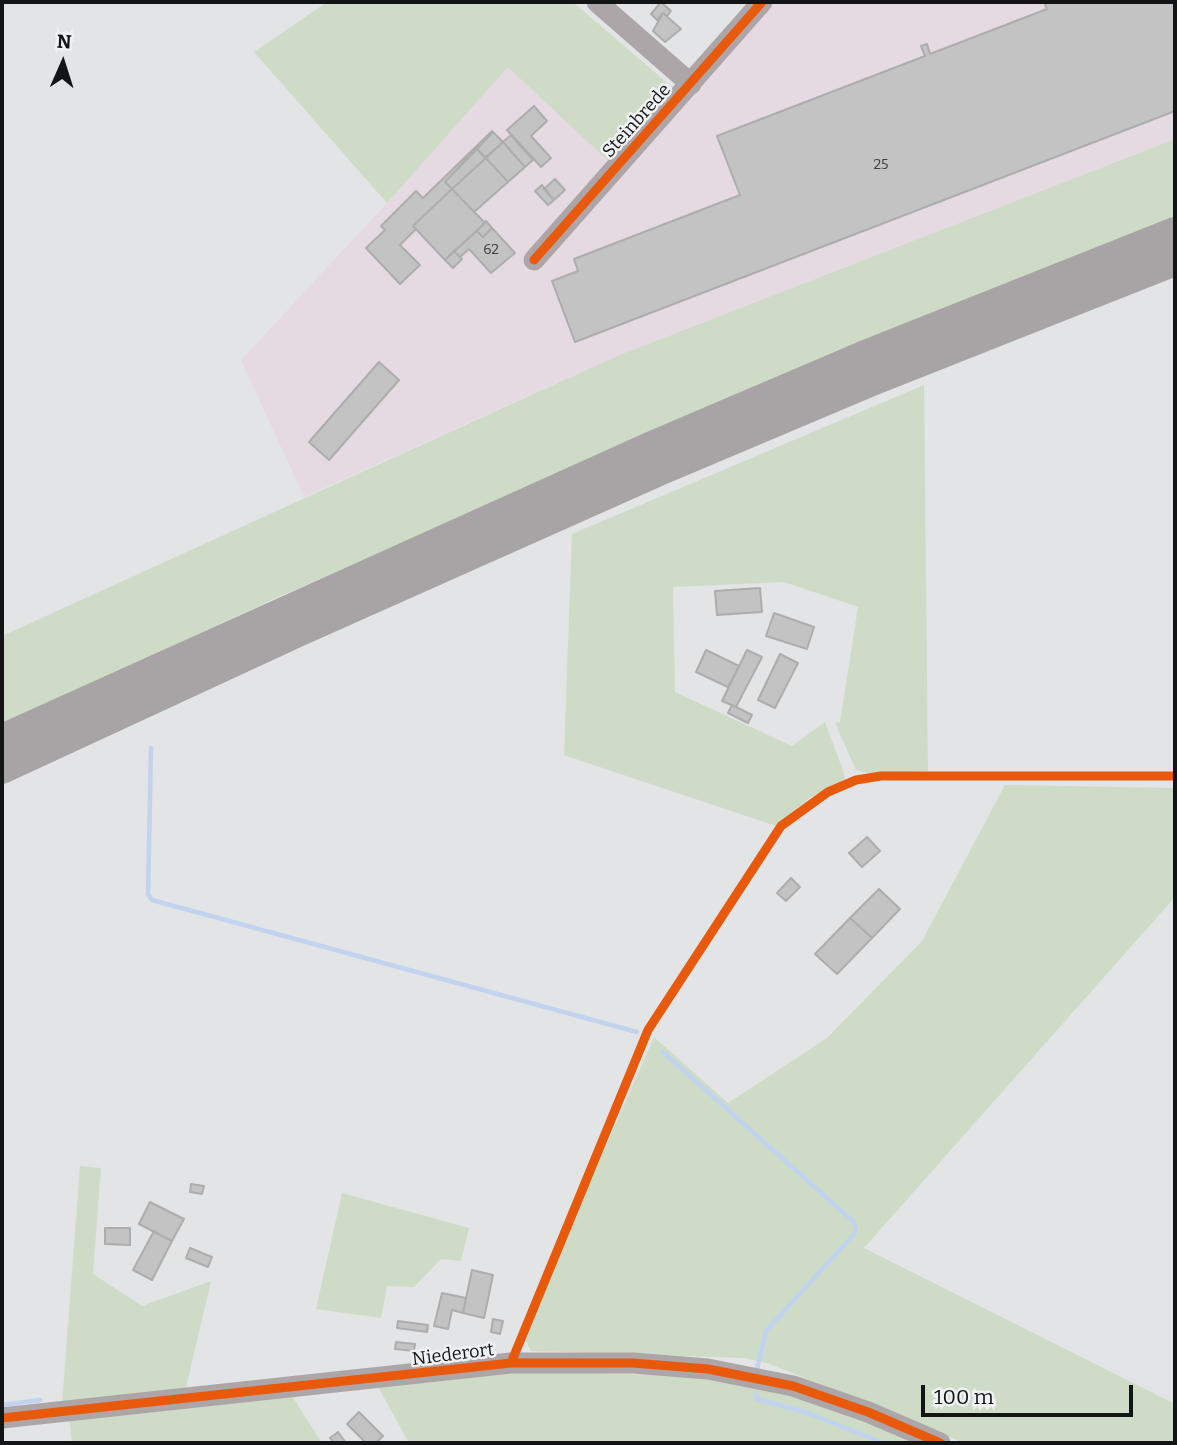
<!DOCTYPE html>
<html>
<head>
<meta charset="utf-8">
<style>
  body { margin:0 }
  #map { position:relative; width:1177px; height:1445px; overflow:hidden; background:#e3e4e5; font-family:Bitter,serif }
  canvas { display:block }
  .frame { position:absolute; inset:0; border:4px solid #131415; pointer-events:none }
  .north { position:absolute; left:28px; top:28px; width:70px; height:70px; -webkit-text-stroke:5px #eff1f3; paint-order:stroke; rotate:3deg; font-size:19px; font-weight:700; line-height:28px; text-align:center; color:#131415 }
  .north::after { content:''; display:block; margin:auto; width:24px; height:32px; background:#131415; clip-path:polygon(50% 0,100% 100%,50% 72%,0 100%) }
  .scale { position:absolute; left:921px; top:1385px; width:212px; height:32px; box-sizing:border-box; border:4px solid #131415; border-top:0; padding-left:9px; font-size:21px; line-height:24px; white-space:nowrap; color:#131415; -webkit-text-stroke:5px #eff1f3; paint-order:stroke }
</style>
</head>
<body>
<div id="map">
<canvas width="1177" height="1445"></canvas>
<div class="frame"></div>
<div class="north">N</div>
<div class="scale">100 m</div>
</div>
<script>
const context = document.querySelector('canvas').getContext('2d');
context.lineJoin = 'round';
function fillPath(path, color) { context.fillStyle = color; context.fill(path, 'evenodd'); }
const toPath = rows => new Path2D(rows.map(r => 'M' + r).join(''));
function stroke(path, color, width, dash) { context.strokeStyle = color; context.lineWidth = width; context.lineCap = dash ? 'butt' : 'round'; context.setLineDash(dash || []); context.stroke(path); }
function write(font, color, halo, rows, align = 'center') {
  context.font = font + ' Bitter,serif'; context.lineWidth = 5; context.setLineDash([]); context.textBaseline = 'middle'; context.strokeStyle = halo; context.fillStyle = color; for (const [text, x, y, turn = 0] of rows) {
    context.save(); context.translate(x, y); context.rotate((+turn || 0) * Math.PI / 180); context.textAlign = isNaN(turn) ? turn : align; if (halo) context.strokeText(text, 0, 0); context.fillText(text, 0, 0); context.restore();
  }
}
const industrial = toPath([
  [773,2,1175,2,1175,139,617,356,304,497,241,360,387,203,508,66,621,173]
]);
const green = toPath([
  [327,2,573,2,665,81,669,96,610,163,508,67,387,203,254,52],
  [1175,139,1175,220,645,438,278,597,2,725,2,636,617,356],
  [924,385,928,771,871,774,856,770,835,723,840,722,858,607,784,582,673,587,675,692,792,746,825,722,844,773,845,778,840,783,811,797,776,826,564,755,572,534],
  [1005,785,1175,788,1175,897,864,1248,1175,1404,1175,1443,964,1443,767,1363,744,1358,531,1351,526,1341,526,1328,654,1037,728,1103,827,1038,922,941],
  [80,1166,101,1168,93,1274,142,1306,211,1281,185,1392,62,1404],
  [342,1193,469,1228,461,1261,441,1259,414,1287,387,1286,381,1318,316,1309],
  [482,1370,736,1377,798,1392,925,1443,409,1443,377,1385],
  [290,1393,322,1443,72,1443,69,1414]
]);
const stream = toPath([
  [151,748,148,894,152,900,637,1032],
  [663,1052,855,1223,855,1233,766,1331,757,1369],
  [756,1394,756,1399,805,1412,883,1443],
  [2,1405,40,1400]
]);
const building = toPath([
  [661,2,671,11,667,16,663,13,657,20,651,14,661,2],
  [1044,2,1175,2,1175,111,575,342,552,281,578,271,574,259,740,195,717,136,925,56,921,46,927,44,930,54,1047,9,1044,2],
  [663,13,681,29,665,42,653,31,663,13],
  [534,106,547,121,531,136,551,158,541,167,507,130,534,106],
  [492,131,445,182,452,189,413,226,416,229,400,245,420,265,400,284,366,248,385,230,381,226,416,191,423,198,492,131],
  [493,132,503,142,485,158,477,149,493,132],
  [511,135,533,160,525,167,503,142,511,135],
  [503,142,525,167,508,182,486,158,503,142],
  [477,149,486,158,452,189,445,182,477,149],
  [486,158,508,182,474,212,452,189,486,158],
  [555,179,565,190,554,200,544,189,555,179],
  [542,185,554,200,548,205,535,191,542,185],
  [452,189,485,223,445,260,413,226,452,189],
  [486,221,492,228,483,237,477,231,486,221],
  [492,228,515,253,491,273,469,249,460,257,454,251,477,231,483,237,492,228],
  [454,251,462,259,453,268,445,260,454,251],
  [379,362,399,380,329,460,309,442,379,362],
  [760,588,762,612,717,615,715,591,760,588],
  [774,613,814,627,807,649,766,636,774,613],
  [706,650,739,666,728,687,696,672,706,650],
  [747,650,762,657,736,707,722,701,747,650],
  [780,654,798,663,775,708,758,700,780,654],
  [732,705,752,715,748,723,728,713,732,705],
  [867,837,880,851,862,867,849,853,867,837],
  [791,878,800,887,786,901,777,893,791,878],
  [879,889,900,909,872,938,850,918,879,889],
  [850,918,872,938,837,974,815,954,850,918],
  [191,1184,204,1186,202,1194,190,1192,191,1184],
  [150,1202,184,1219,172,1241,139,1224,150,1202],
  [105,1228,130,1228,130,1245,105,1244,105,1228],
  [154,1231,172,1241,152,1280,133,1270,154,1231],
  [190,1248,212,1257,208,1267,186,1258,190,1248],
  [472,1270,493,1275,484,1318,463,1313,472,1270],
  [442,1293,466,1298,463,1313,452,1310,448,1329,434,1326,442,1293],
  [493,1319,503,1321,500,1334,491,1332,493,1319],
  [398,1321,428,1325,427,1332,397,1328,398,1321],
  [396,1342,415,1344,414,1351,395,1349,396,1342],
  [359,1412,383,1436,376,1443,366,1443,347,1424,359,1412],
  [338,1432,346,1443,334,1443,330,1438,338,1432]
]);
const minor = toPath([
  [597,2,691,84],
  [534,260,762,2],
  [2,1418,511,1363,633,1363,708,1369,793,1386,868,1412,940,1443]
]);
const highway = toPath([
  [2,739,650,447,863,356,1175,232],
  [2,769,298,632,661,470,872,381,1175,261]
]);
const cycleway = toPath([
  [534,260,762,2],
  [511,1363,648,1030,781,826,828,792,856,780,881,776,1175,776],
  [2,1418,511,1363,633,1363,708,1369,793,1386,868,1412,940,1443]
]);
const numberNames = [
  ["25",881,165],
  ["62",491,250]
];
const streetNames = [
  ["Steinbrede",637,121,-48],
  ["Niederort",453,1355,-7]
];
fillPath(industrial, '#e6dae2');
fillPath(green, '#cedcc7');
stroke(stream, '#c1d3ef', 4.5);
fillPath(building, '#c3c3c3');
stroke(building, '#adadad', 2);
stroke(minor, '#ada6a8', 21);
stroke(highway, '#a8a3a4', 30);
stroke(cycleway, '#e8590c', 9);
write('14px', '#3f4040', null, numberNames);
write('18px', '#131415', '#eff1f3', streetNames);
</script>
</body>
</html>
